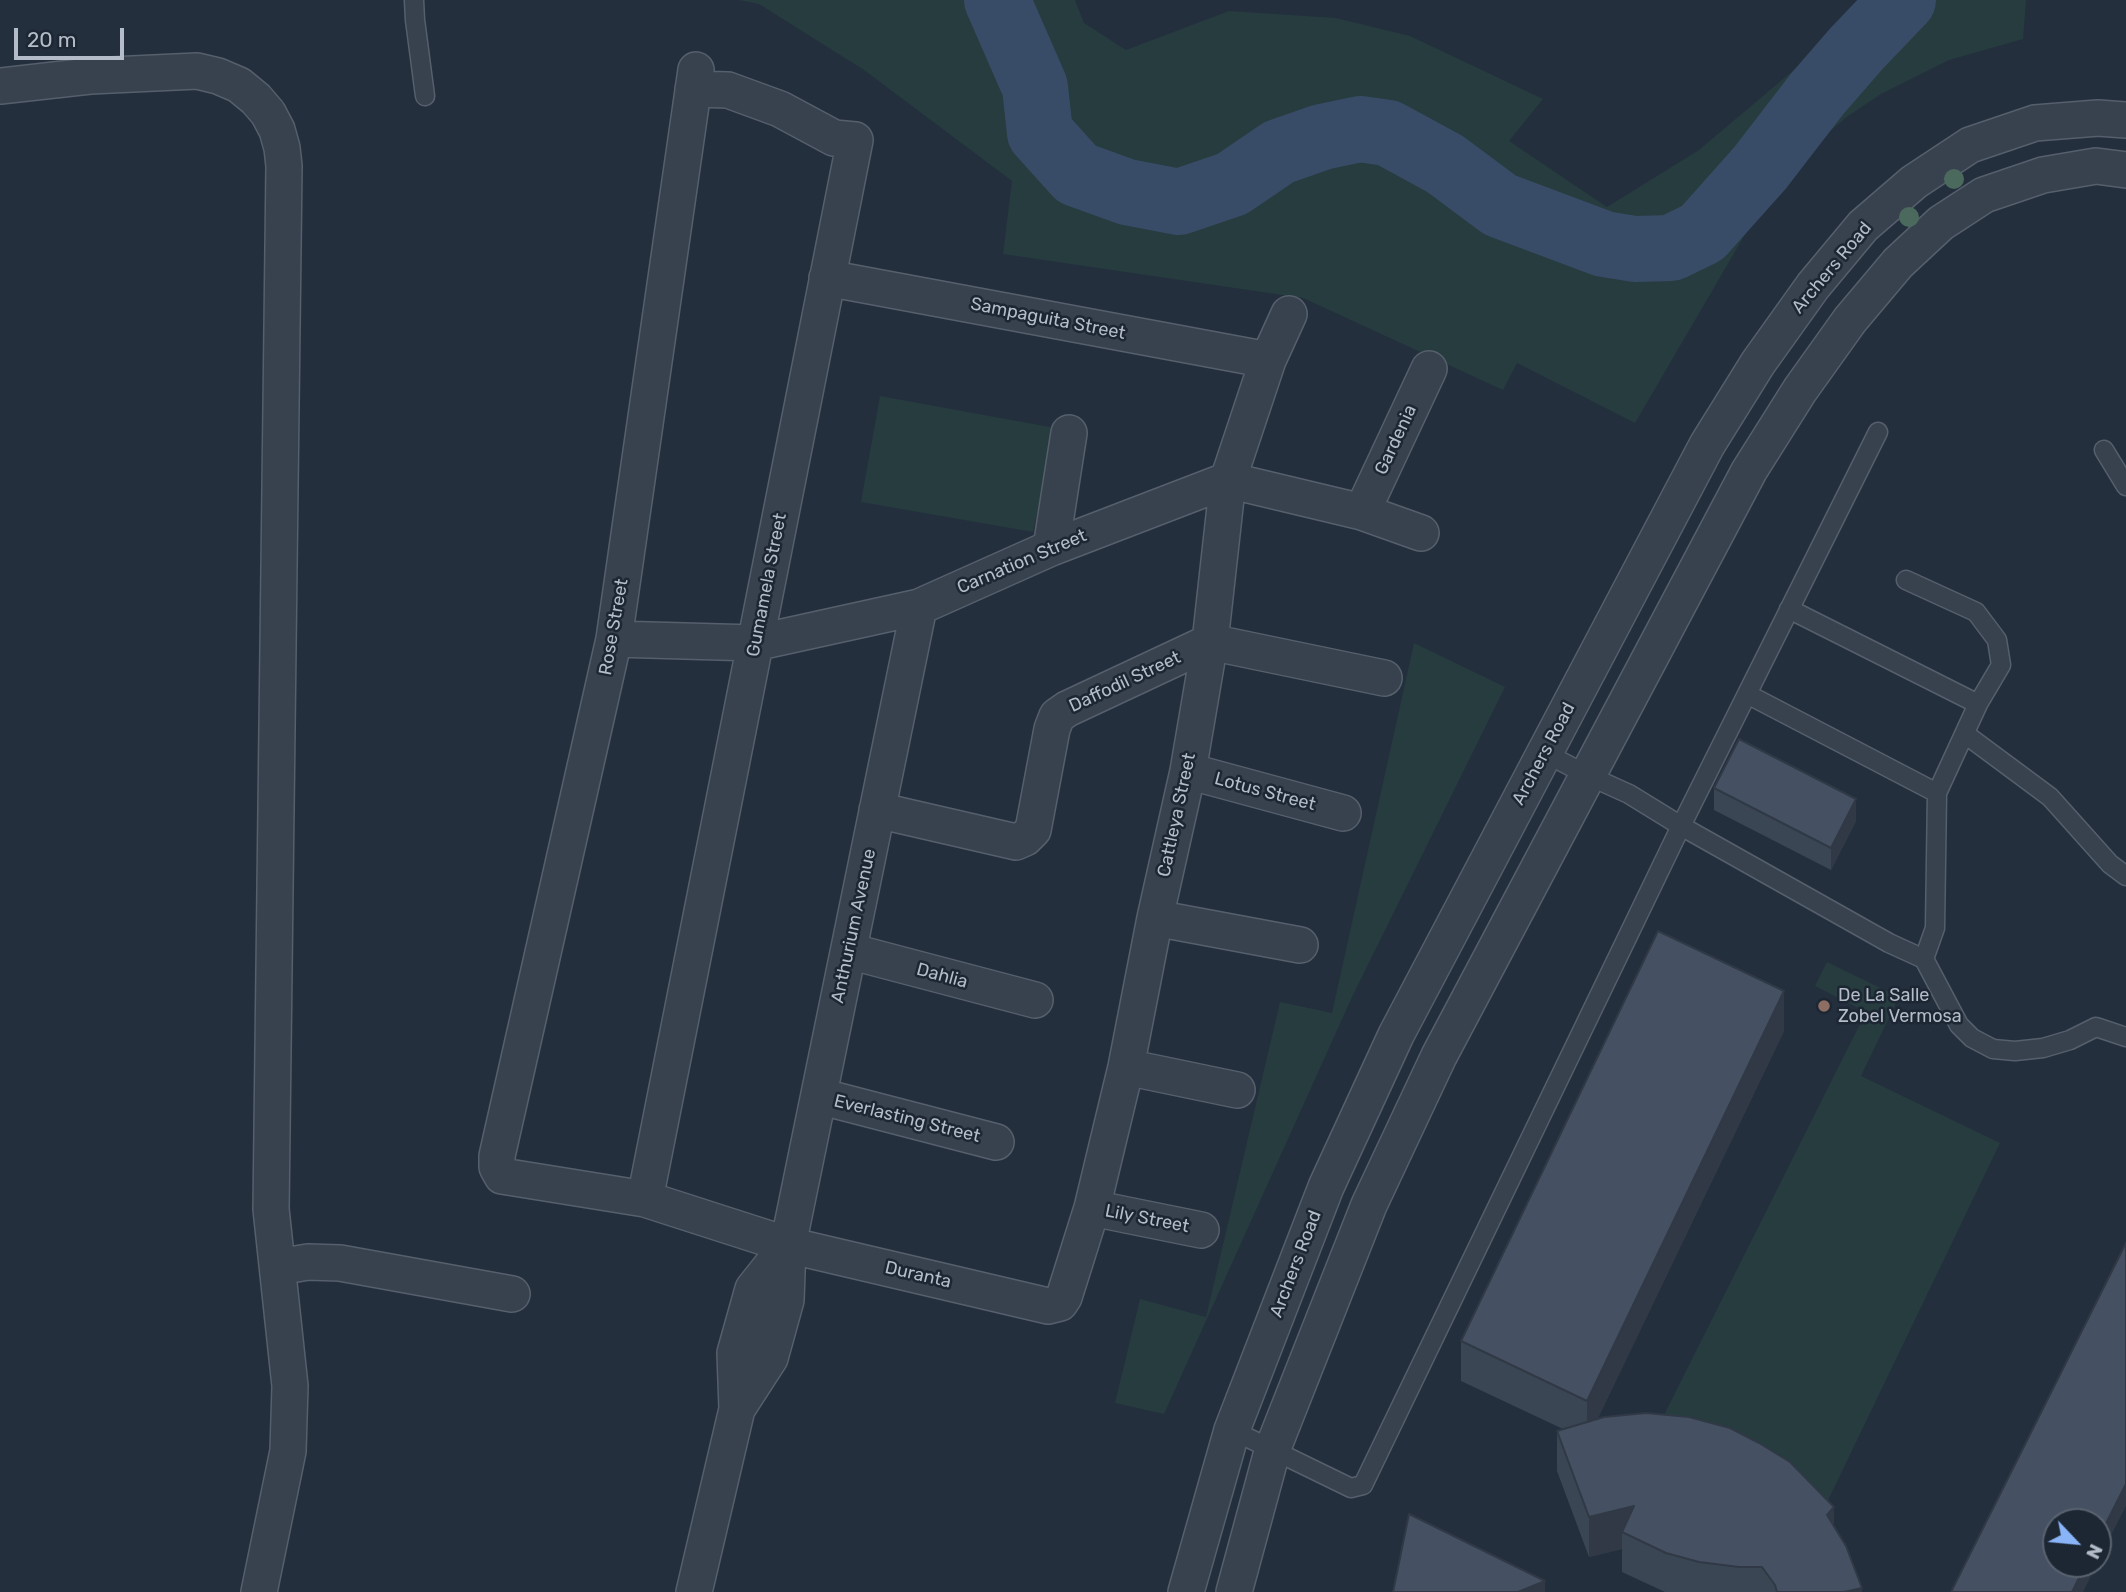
<!DOCTYPE html>
<html>
<head>
<meta charset="utf-8">
<style>
  body { margin:0 }
  #map { position:relative; width:2126px; height:1592px; overflow:hidden; background:#242f3e; font-family:Rubik,sans-serif }
  canvas { display:block }
  .north { position:absolute; left:2042px; top:1508px; width:70px; height:70px; box-sizing:border-box; background:#1d2633; border:2px solid #59626f; border-radius:50%; rotate:116deg; font-size:19px; font-weight:700; line-height:28px; text-align:center; color:#b4bcc9 }
  .north::after { content:''; display:block; margin:auto; width:24px; height:32px; background:#8ab4f8; clip-path:polygon(50% 0,100% 100%,50% 72%,0 100%) }
  .scale { position:absolute; left:14px; top:28px; width:110px; height:32px; box-sizing:border-box; border:4px solid #b4bcc9; border-top:0; padding-left:9px; font-size:21px; line-height:24px; white-space:nowrap; color:#b4bcc9; -webkit-text-stroke:5px #1d2633; paint-order:stroke }
</style>
</head>
<body>
<div id="map">
<canvas width="2126" height="1592"></canvas>
<div class="north">N</div>
<div class="scale">20 m</div>
</div>
<script>
const context = document.querySelector('canvas').getContext('2d');
context.lineJoin = 'round';
function fillPath(path, color) { context.fillStyle = color; context.fill(path, 'evenodd'); }
const toPath = rows => new Path2D(rows.map(r => 'M' + r).join(''));
function stroke(path, color, width, dash) { context.strokeStyle = color; context.lineWidth = width; context.lineCap = dash ? 'butt' : 'round'; context.setLineDash(dash || []); context.stroke(path); }
function write(font, color, halo, rows, align = 'center') {
  context.font = font + ' Rubik,sans-serif'; context.lineWidth = 5; context.setLineDash([]); context.textBaseline = 'middle'; context.strokeStyle = halo; context.fillStyle = color; for (const [text, x, y, turn = 0] of rows) {
    context.save(); context.translate(x, y); context.rotate((+turn || 0) * Math.PI / 180); context.textAlign = isNaN(turn) ? turn : align; if (halo) context.strokeText(text, 0, 0); context.fillText(text, 0, 0); context.restore();
  }
}
const green = toPath([
  [739,0,1075,0,1084,23,1126,50,1229,11,1336,18,1410,36,1543,99,1509,141,1607,207,1699,150,1834,36,1864,0,2026,0,2023,39,1949,60,1881,94,1848,116,1817,142,1789,171,1764,202,1635,423,1517,363,1503,390,1303,298,1003,254,1012,181,864,70,759,4],
  [880,396,1055,428,1033,532,861,502],
  [1414,643,1505,687,1352,997,1164,1414,1115,1403,1140,1299,1206,1317,1280,1002,1332,1013],
  [1827,962,1899,997,1861,1076,2000,1143,1820,1517,1648,1447,1866,1012,1815,986]
]);
const river = toPath([
  [997,0,1035,87,1040,133,1077,174,1127,192,1179,202,1232,184,1279,152,1322,137,1360,129,1388,133,1445,164,1500,205,1604,244,1635,249,1671,248,1702,233,1760,168,1817,94,1857,48,1903,0]
]);
const service = toPath([
  [414,0,415,20,425,96],
  [2104,450,2126,486],
  [1906,580,1976,612,1997,640,2001,665,1978,704,1937,793],
  [1789,609,1978,704],
  [1747,694,1937,793,1935,928,1924,959],
  [1965,734,2050,797,2110,864,2126,876],
  [1545,753,1587,775,1629,794,1681,826,1889,943,1924,959,1959,1025,1972,1038,1993,1049,2015,1051,2043,1048,2070,1040,2096,1027,2126,1037],
  [1232,1430,1351,1488,1363,1485,1681,826,1878,432]
]);
const minor = toPath([
  [696,70,614,639,497,1156,497,1167,502,1176,645,1199,788,1245,1048,1306,1060,1303,1064,1297,1092,1208,1126,1067,1155,918,1188,771,1210,642,1228,480,1268,360,1289,314],
  [0,86,90,76,197,71,218,76,239,85,256,99,268,113,277,130,282,148,284,166,271,1209,290,1386,288,1451,259,1592],
  [827,278,1268,360],
  [1362,512,1429,369],
  [1051,548,1069,433],
  [614,639,755,643,919,607,1051,548,1228,480,1362,512,1421,533],
  [1188,771,1343,813],
  [877,810,1016,842,1025,838,1033,830,1052,729,1057,716,1067,709,1210,642,1384,678],
  [1155,918,1300,945],
  [849,951,1035,1000],
  [1126,1067,1237,1090],
  [819,1096,996,1142],
  [645,1199,855,140,834,138,780,109,728,90,693,89],
  [1092,1208,1201,1230],
  [278,1267,308,1262,340,1263,512,1294],
  [737,1409,770,1358,786,1300,788,1245,919,607],
  [694,1592,737,1409,735,1353,753,1289,788,1245],
  [1186,1592,1232,1430,1326,1187,1396,1035,1707,445,1758,363,1813,286,1863,226,1914,182,1970,145,2035,123,2098,118,2126,120],
  [1234,1592,1273,1448,1369,1205,1439,1056,1749,471,1800,390,1850,320,1898,263,1941,223,1984,195,2043,175,2096,166,2126,170]
]);
const trees = [
  [1954,179],
  [1909,217]
];
const wall = toPath([
  [1714,788,1856,821,1831,870,1714,810],
  [1784,1031,1597,1420,1834,1526,1862,1592,1665,1592,1622,1572,1622,1549,1589,1557,1557,1471,1557,1431,1563,1429,1461,1381,1461,1341]
]);
const shadedWall = toPath([
  [1856,799,1856,821,1831,870,1831,848],
  [1784,991,1784,1031,1587,1441,1587,1401],
  [2126,1484,2126,1506,2098,1561,2098,1539],
  [1634,1506,1622,1532,1622,1549,1589,1557,1589,1517],
  [1834,1507,1834,1547,1827,1515],
  [2086,1564,2097,1564,2083,1592,2072,1592],
  [1545,1581,1545,1592,1518,1592],
  [1862,1588,1862,1592,1844,1592]
]);
const building = toPath([
  [1739,739,1856,799,1831,848,1714,788,1739,739],
  [1658,931,1784,991,1587,1401,1461,1341,1658,931],
  [2126,1243,2126,1484,2098,1539,2098,1522,2056,1522,2056,1564,2086,1564,2072,1592,1951,1592,2126,1243],
  [1646,1413,1689,1417,1730,1428,1759,1443,1790,1462,1834,1507,1827,1515,1846,1546,1862,1588,1844,1592,1777,1592,1775,1585,1762,1567,1739,1567,1699,1562,1666,1553,1622,1532,1634,1506,1589,1517,1557,1431,1604,1417,1646,1413],
  [1409,1514,1545,1581,1518,1592,1393,1592,1409,1514]
]);
const markers = [
  [1824,1006,7,"#8d6e63"]
];
const streetNames = [
  ["Archers Road",1832,268,-50],
  ["Sampaguita Street",1048,319,11],
  ["Gardenia",1396,440,-65],
  ["Carnation Street",1022,562,-23],
  ["Gumamela Street",767,585,-79],
  ["Rose Street",614,627,-80],
  ["Daffodil Street",1125,682,-25],
  ["Archers Road",1544,754,-62],
  ["Lotus Street",1265,792,15],
  ["Cattleya Street",1177,815,-78],
  ["Anthurium Avenue",854,926,-78],
  ["Dahlia",942,976,15],
  ["Everlasting Street",907,1119,14],
  ["Lily Street",1147,1219,11],
  ["Archers Road",1296,1264,-69],
  ["Duranta",918,1275,13]
];
const poiNames = [
  ["De La Salle",1838,996],
  ["Zobel Vermosa",1838,1017]
];
fillPath(green, '#263c3f');
stroke(river, '#394c67', 66);
stroke(service, '#565f6c', 21);
stroke(minor, '#565f6c', 38);
stroke(service, '#38414e', 18);
stroke(minor, '#38414e', 35);
context.fillStyle = '#4b6a5d';
for (const [x, y] of trees) { context.beginPath(); context.arc(x, y, 10, 0, 2 * Math.PI); context.fill(); }
fillPath(wall, '#3b4654');
fillPath(shadedWall, '#303945');
fillPath(building, '#455162');
stroke(building, '#303945', 2);
for (const [x, y, r, color] of markers) { const dot = new Path2D(); dot.arc(x, y, r, 0, 2 * Math.PI); context.fillStyle = color; context.fill(dot); stroke(dot, '#1d2633', 2.5); }
write('18px', '#b4bcc9', '#1d2633', streetNames);
write('18px', '#b4bcc9', '#1d2633', poiNames, 'left');
</script>
</body>
</html>
